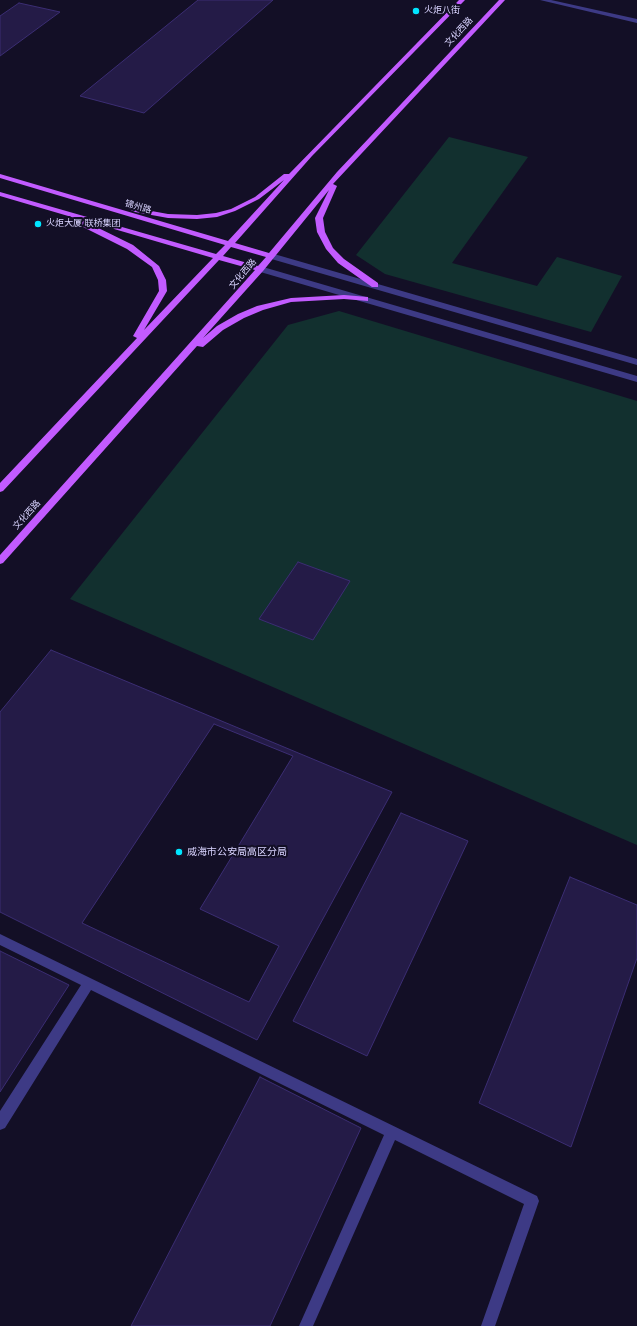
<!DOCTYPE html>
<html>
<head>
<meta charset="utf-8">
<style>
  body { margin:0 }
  canvas { display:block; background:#130f26 }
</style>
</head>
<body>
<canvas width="637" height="1326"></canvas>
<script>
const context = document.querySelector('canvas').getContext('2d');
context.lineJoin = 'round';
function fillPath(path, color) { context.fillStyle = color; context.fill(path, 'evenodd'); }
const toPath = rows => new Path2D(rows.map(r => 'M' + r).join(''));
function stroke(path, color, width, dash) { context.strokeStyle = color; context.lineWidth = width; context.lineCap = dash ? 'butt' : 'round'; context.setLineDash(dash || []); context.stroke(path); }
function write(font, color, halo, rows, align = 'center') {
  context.font = font + ' Arial,"Noto Sans SC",sans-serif'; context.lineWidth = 4; context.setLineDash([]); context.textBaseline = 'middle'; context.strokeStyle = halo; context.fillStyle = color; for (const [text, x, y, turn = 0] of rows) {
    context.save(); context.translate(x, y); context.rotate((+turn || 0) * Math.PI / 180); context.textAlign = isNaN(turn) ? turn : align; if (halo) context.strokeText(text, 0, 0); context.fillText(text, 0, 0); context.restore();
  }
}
const green = toPath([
  [449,137,528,157,452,263,537,286,557,257,622,276,591,332,385,274,356,255],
  [339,311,637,401,637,845,70,599,288,325]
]);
const building = toPath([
  [198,0,273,0,144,113,80,96,198,0],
  [19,3,60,12,0,56,0,16,19,3],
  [298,562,350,581,313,640,259,619,298,562],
  [51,650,392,792,257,1040,0,912,0,712,51,650],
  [214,724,293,756,200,909,279,946,249,1002,82,923,214,724],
  [401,813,468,841,367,1056,293,1021,401,813],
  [570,877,637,905,637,958,571,1147,479,1103,570,877],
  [0,951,69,985,0,1092,0,951],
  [260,1077,361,1128,270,1326,131,1326,260,1077]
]);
const minor = toPath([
  [540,0,551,0,637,19,637,23,540,0],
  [268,254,274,254,637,359,637,365,268,258,268,254],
  [257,267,263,267,637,376,637,382,257,271,257,267],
  [0,934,537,1196,539,1201,495,1326,481,1326,524,1204,395,1140,313,1326,299,1326,384,1135,91,990,5,1128,0,1130,0,1111,81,985,0,945,0,934]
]);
const major = toPath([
  [459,0,465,0,312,156,235,243,269,253,337,172,499,0,505,0,333,184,337,186,323,218,325,232,333,248,344,259,378,283,378,287,372,287,338,263,326,249,317,232,315,218,329,190,263,271,203,338,217,326,238,314,257,306,291,298,344,295,368,297,368,301,344,299,291,302,263,310,244,318,223,330,203,347,197,346,3,563,0,564,0,555,255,270,219,260,3,491,0,492,0,483,137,338,133,336,159,291,158,280,152,267,127,249,73,222,72,220,75,218,0,196,0,192,216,254,225,245,0,178,0,174,228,241,284,180,259,199,235,211,217,217,197,219,168,218,135,212,131,210,135,208,168,214,197,215,216,213,231,209,255,197,284,174,289,174,459,0],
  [80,219,213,258,144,330,167,291,166,280,159,266,133,245,80,219],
  [231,247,266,257,258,266,223,256,231,247]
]);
const markers = [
  [416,11,4,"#00e5ff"],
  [38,224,4,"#00e5ff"],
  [179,852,4,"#00e5ff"]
];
const farPoinames = [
  ["火炬八街",424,11],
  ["火炬大厦 联桥集团",46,224]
];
const farStreetnames = [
  ["文化西路",459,32,-47],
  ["锦州路",138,207,16],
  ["文化西路",243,274,-50],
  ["文化西路",27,515,-48]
];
const poiNames = [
  ["威海市公安局高区分局",187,852]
];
fillPath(green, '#12302f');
fillPath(building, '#241b47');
stroke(building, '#3b2d73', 1);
fillPath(minor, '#3d3a85');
fillPath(major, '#c25bff');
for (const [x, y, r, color] of markers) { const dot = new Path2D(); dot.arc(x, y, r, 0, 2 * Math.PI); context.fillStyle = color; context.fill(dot); stroke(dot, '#130f26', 1.5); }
write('9px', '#d9d4ff', '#130f26', farPoinames, 'left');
write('9px', '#d9d4ff', '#130f26', farStreetnames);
write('10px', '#d9d4ff', '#130f26', poiNames, 'left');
</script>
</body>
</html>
